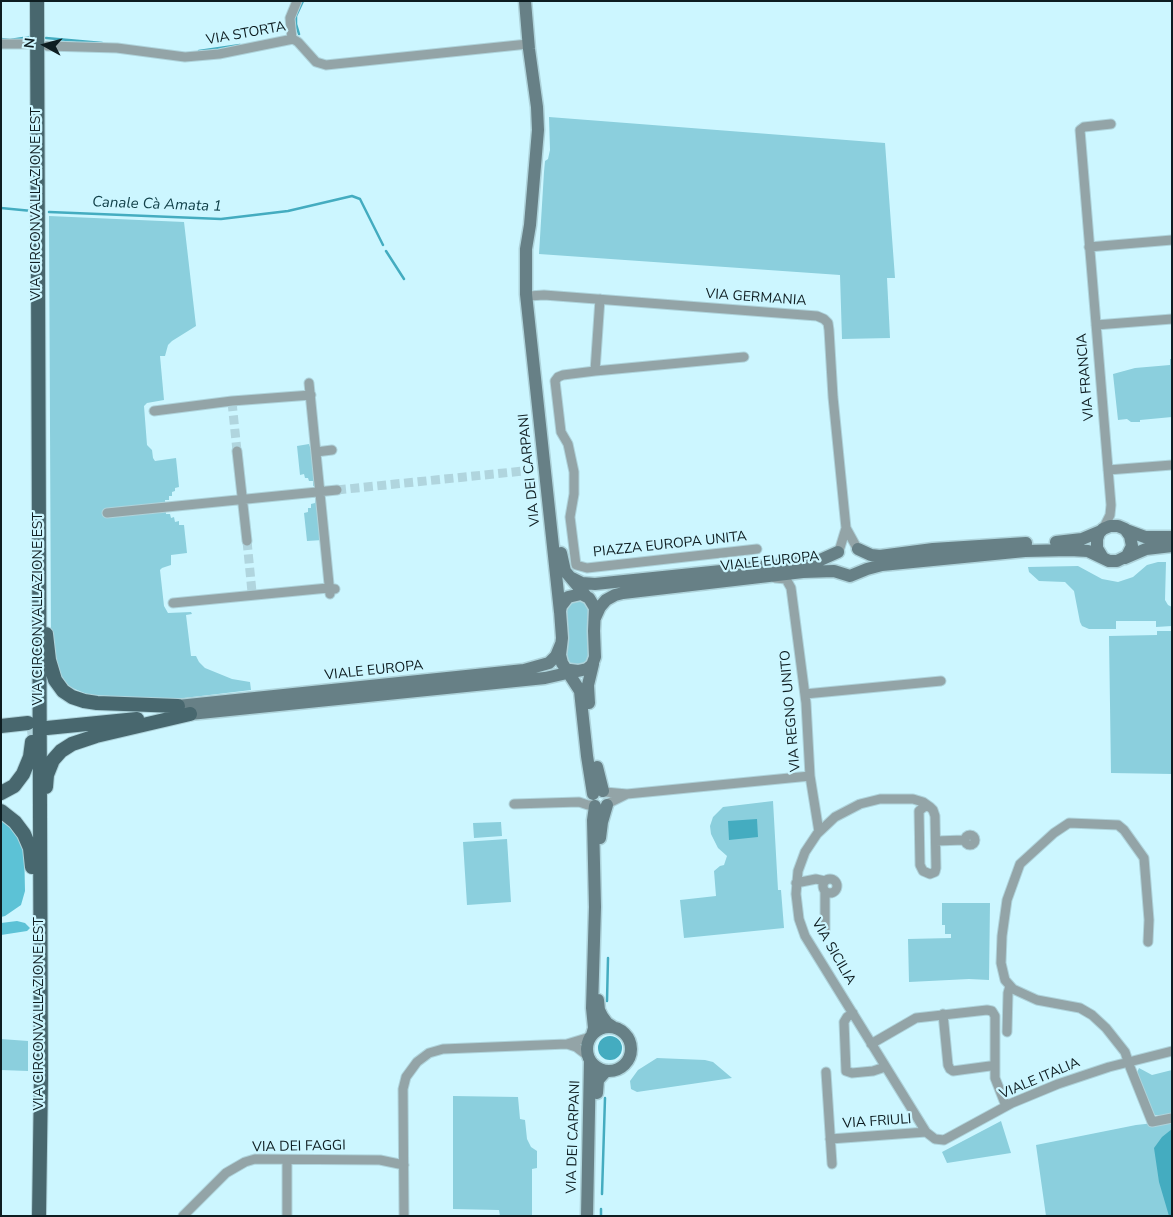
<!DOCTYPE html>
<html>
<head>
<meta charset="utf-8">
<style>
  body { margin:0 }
  #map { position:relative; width:1173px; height:1217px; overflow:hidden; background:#ccf6ff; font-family:"Nunito Sans",sans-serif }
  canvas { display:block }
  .frame { position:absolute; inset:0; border:2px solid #0e1d21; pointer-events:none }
  .north { position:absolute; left:20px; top:20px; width:50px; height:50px; -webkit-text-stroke:4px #ccf6ff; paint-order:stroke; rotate:277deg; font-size:14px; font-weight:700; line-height:20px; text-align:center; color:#0e1d21 }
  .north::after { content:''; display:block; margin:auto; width:18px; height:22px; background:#0e1d21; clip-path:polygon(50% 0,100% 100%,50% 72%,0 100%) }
</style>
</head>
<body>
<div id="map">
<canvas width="1173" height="1217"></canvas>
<div class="frame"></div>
<div class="north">N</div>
</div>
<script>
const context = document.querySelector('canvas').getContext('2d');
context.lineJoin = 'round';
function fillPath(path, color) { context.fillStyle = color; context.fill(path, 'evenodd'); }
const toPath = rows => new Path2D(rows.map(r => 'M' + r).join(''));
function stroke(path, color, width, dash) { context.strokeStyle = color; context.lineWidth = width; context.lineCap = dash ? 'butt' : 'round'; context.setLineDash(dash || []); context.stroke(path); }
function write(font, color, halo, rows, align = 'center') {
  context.font = font + ' "Nunito Sans",sans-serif'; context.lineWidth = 4.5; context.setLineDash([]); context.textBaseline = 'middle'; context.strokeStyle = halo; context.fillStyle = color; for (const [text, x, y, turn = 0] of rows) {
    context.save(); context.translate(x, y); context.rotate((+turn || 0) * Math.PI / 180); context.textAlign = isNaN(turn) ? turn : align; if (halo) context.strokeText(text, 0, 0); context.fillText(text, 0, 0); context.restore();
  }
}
const green = toPath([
  [549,117,885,143,895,278,887,278,890,338,842,339,840,275,539,254,544,172,545,161,548,159,550,150],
  [49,216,184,222,196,326,172,341,168,345,165,356,160,356,164,400,147,403,144,406,147,445,152,450,153,458,155,461,176,458,179,487,175,488,175,491,172,492,172,496,169,496,169,500,165,500,166,514,170,514,171,518,174,517,175,522,179,521,179,525,184,525,187,553,171,555,171,565,162,568,160,570,164,606,168,613,191,612,192,614,186,615,191,656,196,656,199,662,205,668,232,679,250,682,251,690,176,699,89,695,70,687,58,674,51,639],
  [1170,359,1172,359,1172,417,1140,420,1140,422,1131,422,1127,419,1118,420,1113,374,1135,368,1170,365],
  [309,444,310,447,314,447,317,485,313,486,313,481,309,481,308,478,305,478,304,474,300,475,297,446],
  [319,498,323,540,307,541,304,513,308,512,308,508,311,508,311,504,315,503,315,499],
  [1158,562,1166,562,1165,600,1168,605,1172,607,1172,626,1156,627,1156,621,1116,621,1116,629,1089,629,1082,626,1080,622,1074,591,1065,582,1039,581,1029,572,1028,567,1078,566,1102,579,1118,582,1133,577,1147,565],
  [583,600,590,608,589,659,582,666,570,664,565,659,564,613,571,601],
  [1157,631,1172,631,1172,774,1111,773,1109,636,1157,635],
  [773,801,778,890,781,890,784,928,684,938,680,900,716,896,714,871,720,866,724,865,727,856,718,848,711,834,710,826,713,817,723,807],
  [501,822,502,836,474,838,473,823],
  [507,839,511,902,467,905,463,842],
  [942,903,990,903,989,980,969,979,909,982,908,939,951,938,951,934,945,934,945,925,942,925],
  [1,1039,28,1041,28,1071,1,1070],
  [657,1058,705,1060,713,1062,732,1078,637,1092,631,1089,630,1081,638,1070],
  [1139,1068,1152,1075,1172,1070,1172,1115,1155,1115,1150,1112,1136,1075],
  [453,1096,518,1097,520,1119,525,1120,527,1139,531,1147,537,1151,537,1168,532,1169,532,1216,500,1216,499,1210,453,1209],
  [1001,1121,1011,1153,947,1163,942,1152],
  [1172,1121,1172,1216,1046,1216,1036,1145,1136,1125]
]);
const forest = toPath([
  [1,816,7,819,24,846,25,891,21,905,5,916,1,917],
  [17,921,25,923,30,928,27,931,1,935,1,923]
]);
const water = toPath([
  [757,819,758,837,729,840,728,821],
  '598 1048a12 12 0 1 1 24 0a12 12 0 1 1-24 0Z',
  [1172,1129,1172,1216,1169,1216,1159,1182,1154,1148,1162,1137]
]);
const stream = toPath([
  [299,34,296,24,296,16,303,1],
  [46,38,102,43],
  [1,39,10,40,30,37],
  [199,51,240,45],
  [1,208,32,211],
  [49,212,221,219,288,211,352,196,360,199,383,245],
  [386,251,404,279],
  [607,1001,608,958],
  [602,1194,605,1098],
  [601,1216,601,1209]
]);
const streetTunnel = toPath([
  [232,402,237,451],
  [337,490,523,471],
  [247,541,252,592]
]);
const primaryTunnel = toPath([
  [27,731,47,728]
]);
const street = toPath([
  [292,39,290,18,297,1],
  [1,44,28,44],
  [47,46,117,48,185,57,219,54,293,39,298,42,316,62,326,65,528,44],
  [1089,247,1172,240],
  [600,299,595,371,744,357],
  [527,300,529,296,544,295,817,316,824,319,828,323,829,330,833,397,846,528,857,548],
  [1096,325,1172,319],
  [595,371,563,375,558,377,555,381,561,432,568,444,574,472,574,494,570,517,576,565,587,568,757,549],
  [309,383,330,594],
  [154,411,232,401,311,395],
  [237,451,247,541],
  [316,452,332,450],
  [1108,470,1172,465],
  [107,513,337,490],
  [1103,529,1110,515,1111,505,1080,130,1084,127,1111,124],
  [839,551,846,528],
  [775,578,786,579,791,588,806,703,810,776,819,832],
  [173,603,328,588,335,589],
  [805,694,941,681],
  [605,792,627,794,810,776],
  [609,803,627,794],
  [514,804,579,802,588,805,594,805],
  [925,806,930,807,933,810,935,816,936,868,935,872,930,874,923,871,920,865,919,811,925,806],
  [930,807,923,802,913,799,880,799,860,804,835,817,817,834,805,852,798,871,796,894,799,919,805,936,926,1132,935,1139,944,1140,1012,1103,1058,1084,1109,1067,1172,1051],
  '965 840a5 5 0 1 1 10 0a5 5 0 1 1-10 0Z',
  [936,841,964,840],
  '823 886a7 7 0 1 1 14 0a7 7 0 1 1-14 0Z',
  [796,883,816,879,825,881],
  [825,931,825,892],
  [853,1013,847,1017,844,1022,846,1071,852,1073,873,1071,885,1067],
  [943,1014,948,1065,950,1069,953,1071,990,1066,995,1067],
  [1007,1032,1008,993,1010,986],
  [567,1044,576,1047,589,1057],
  [871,1044,916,1018,987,1010,992,1011,995,1016,995,1078,1006,1106],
  [1128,1061,1125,1052,1106,1028,1092,1015,1080,1008,1037,1000,1013,989,1005,980,1001,963,1002,936,1007,900,1020,864,1054,833,1069,823,1118,825,1124,830,1144,858,1149,920,1148,942],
  [1130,1067,1152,1122,1172,1118],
  [826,1072,832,1164],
  [830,1139,926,1132],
  [287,1160,287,1216],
  [183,1216,226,1173,245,1162,255,1159,380,1160,404,1165],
  [404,1216,403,1089,406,1077,417,1062,429,1053,443,1049,567,1044,590,1037]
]);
const secondary = toPath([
  [525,1,529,49,537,107,538,130,530,225,526,249,526,294,560,612],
  [1126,530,1145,537,1172,537],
  [1056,542,1082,539,1101,531],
  [858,549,871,555,880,556,933,549,1026,543],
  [561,553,565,571,586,596],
  [1125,558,1146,549,1172,546],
  [572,578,582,583,595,584,818,561,838,552],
  [595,618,600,607,606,600,615,595,623,593,803,572,834,571,850,576,867,569,882,565,1025,551,1070,550,1088,551,1109,561,1117,561,1127,556,1132,546,1130,536,1125,529,1118,526,1110,526,1103,529,1099,533,1097,539,1097,548,1103,558],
  [570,670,578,671,587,669,592,665,595,657,594,631,595,608,589,598,581,594,568,597,561,606,560,611,562,638,560,655,562,663,580,691,587,756,593,794],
  [589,703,588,685,593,664],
  [178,706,524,670,549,663,556,656,561,644],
  [190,714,545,678,576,671],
  [597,767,603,791],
  [600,838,602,822,607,805],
  [598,1000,599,1010,602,1016,607,1023,613,1027],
  '587 1049a22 22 0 1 1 44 0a22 22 0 1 1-44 0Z',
  [592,1035,594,1028,592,1008,595,907,593,820,595,806],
  [597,1093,598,1080,606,1071],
  [587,1216,590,1060]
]);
const primary = toPath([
  [37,1,41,1079,39,1216],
  [46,634,49,660,55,680,63,691,72,697,84,701,97,703,178,706],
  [1,726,28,723],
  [47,728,137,719],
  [46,787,47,775,53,760,61,751,72,744,96,736,190,714],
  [1,793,14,786,23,774,30,757,32,742],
  [1,811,15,822,24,834,30,848,32,867]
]);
const streetNames = [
  ["VIA STORTA",246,34,-10],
  ["VIA CIRCONVALLAZIONE EST",37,204,-90],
  ["VIA GERMANIA",756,298,4],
  ["VIA FRANCIA",1086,377,-95],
  ["VIA DEI CARPANI",530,470,-96],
  ["PIAZZA EUROPA UNITA",670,545,-6],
  ["VIALE EUROPA",770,562,-6],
  ["VIA CIRCONVALLAZIONE EST",39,609,-90],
  ["VIALE EUROPA",374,671,-6],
  ["VIA REGNO UNITO",791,711,-95],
  ["VIA SICILIA",833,952,60],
  ["VIA CIRCONVALLAZIONE EST",40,1014,-90],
  ["VIALE ITALIA",1040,1079,-23],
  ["VIA FRIULI",877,1122,-4],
  ["VIA DEI CARPANI",574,1137,-88],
  ["VIA DEI FAGGI",299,1147,-1]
];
const waterNames = [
  ["Canale Cà Amata 1",157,205,2]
];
fillPath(green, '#8bcfdd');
fillPath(forest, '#5cc2d6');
fillPath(water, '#44acc0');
stroke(stream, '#44acc0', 2.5);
stroke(streetTunnel, '#b0d5de', 9, [9, 4.5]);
stroke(primaryTunnel, '#b0d5de', 14, [14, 7]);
stroke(street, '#aed3db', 11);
stroke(secondary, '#aed3db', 15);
stroke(primary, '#aed3db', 16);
stroke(street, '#93a4a7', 9);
stroke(secondary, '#678086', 12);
stroke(primary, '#48676e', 14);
write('14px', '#0e1d21', '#ccf6ff', streetNames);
write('italic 15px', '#114049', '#ccf6ff', waterNames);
</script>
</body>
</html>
